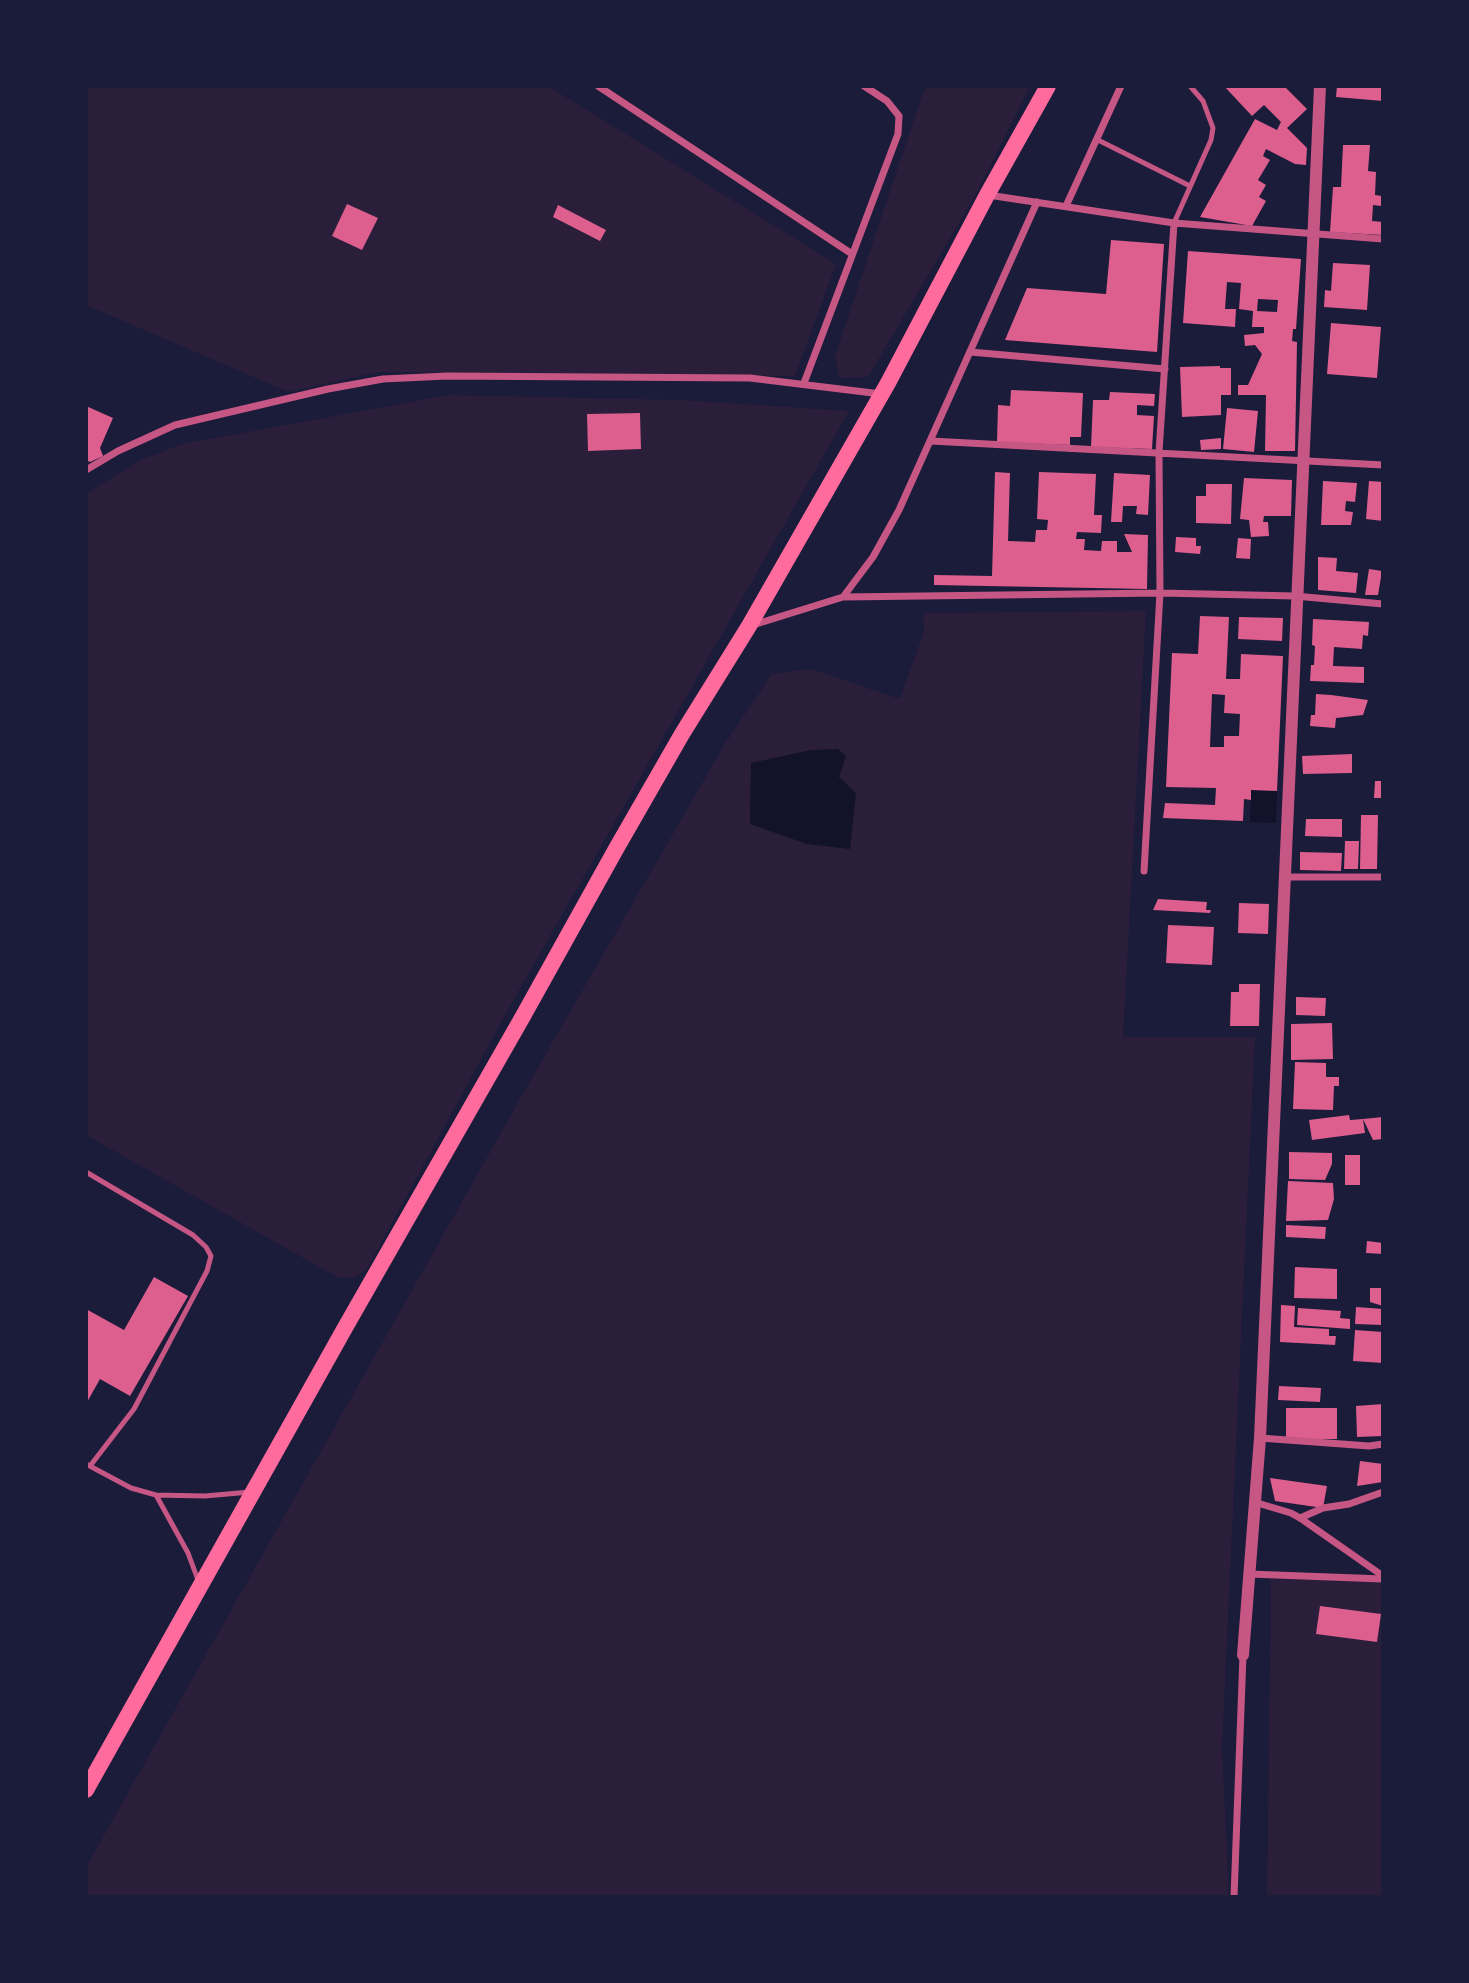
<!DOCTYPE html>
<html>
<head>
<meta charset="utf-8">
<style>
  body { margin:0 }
  #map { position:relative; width:1469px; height:1983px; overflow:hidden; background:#1b1b3a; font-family:"DM Sans",sans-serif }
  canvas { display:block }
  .frame { position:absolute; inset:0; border:88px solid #1b1b3a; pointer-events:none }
</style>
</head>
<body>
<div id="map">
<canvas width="1469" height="1983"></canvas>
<div class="frame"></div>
</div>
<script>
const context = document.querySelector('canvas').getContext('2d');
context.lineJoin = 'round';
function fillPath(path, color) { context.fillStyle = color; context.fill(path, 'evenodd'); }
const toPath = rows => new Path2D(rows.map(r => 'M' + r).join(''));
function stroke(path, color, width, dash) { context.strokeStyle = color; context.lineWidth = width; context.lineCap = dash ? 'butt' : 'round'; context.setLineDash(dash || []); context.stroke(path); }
const green = toPath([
  [86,86,548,86,836,264,795,376,379,372,288,392,86,305],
  [928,86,1030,86,978,191,868,377,839,378,835,356,922,96],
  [449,395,681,400,849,411,510,1006,367,1269,354,1278,337,1277,86,1135,86,494,141,460,182,444],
  [640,413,641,449,589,451,588,414],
  [1146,611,1123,1037,1255,1037,1222,1747,1229,1897,86,1897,86,1867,537,1069,726,742,772,674,811,669,900,699,924,631,923,613],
  [1271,1579,1383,1582,1383,1897,1267,1897]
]);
const water = toPath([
  [838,749,846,756,839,777,856,793,850,849,807,844,750,824,751,763,811,750],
  [1251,790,1277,791,1276,823,1250,822]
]);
const building = toPath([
  [1224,86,1284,86,1307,109,1287,128,1307,148,1306,165,1295,164,1266,149,1263,156,1270,160,1258,180,1266,185,1259,197,1266,201,1252,226,1200,217,1255,119,1277,130,1281,122,1264,105,1252,116],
  [1337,86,1383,86,1383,101,1336,97],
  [1343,145,1370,145,1368,171,1376,172,1375,195,1382,196,1381,206,1373,205,1372,221,1383,222,1383,235,1330,232,1333,187,1341,187],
  [347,204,378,218,362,250,332,236],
  [558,205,606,230,600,241,553,217],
  [1111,240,1164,244,1157,352,1005,340,1027,288,1106,294],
  [1188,251,1301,259,1296,329,1293,329,1292,341,1297,342,1295,451,1265,451,1266,395,1238,395,1238,385,1248,385,1262,354,1255,345,1245,346,1244,335,1264,333,1264,327,1252,327,1253,311,1239,309,1241,283,1227,282,1225,309,1236,309,1235,327,1183,323],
  [1258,299,1278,300,1277,312,1257,311],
  [1333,263,1370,265,1367,310,1324,307,1325,290,1331,291],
  [1331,323,1381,327,1377,378,1327,374],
  [1220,366,1220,368,1231,368,1231,395,1221,395,1221,415,1182,417,1180,367],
  [1011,390,1083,393,1081,437,1070,437,1070,445,997,442,998,405,1010,406],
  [1110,392,1155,394,1154,406,1137,405,1137,415,1154,416,1152,449,1091,447,1093,400,1109,400],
  [86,406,113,418,100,448,103,456,90,462,86,460],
  [1227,408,1258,411,1254,452,1223,449],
  [640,413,641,449,588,451,587,414],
  [1221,438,1221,449,1201,450,1200,440],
  [995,472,1010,473,1008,541,1035,542,1036,530,1047,530,1048,520,1037,519,1039,472,1096,474,1094,515,1102,515,1101,533,1077,532,1076,539,1085,539,1084,550,1101,551,1102,541,1117,541,1117,552,1132,552,1124,534,1148,535,1147,589,934,585,934,575,992,576],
  [1114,473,1150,475,1148,515,1136,514,1137,506,1123,506,1122,522,1111,522],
  [1244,478,1292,480,1291,516,1264,516,1263,522,1268,522,1269,536,1251,537,1249,520,1240,519],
  [1323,481,1357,483,1355,502,1346,501,1345,511,1353,512,1351,525,1321,525],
  [1369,481,1383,482,1383,521,1366,519],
  [1206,484,1232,484,1231,524,1196,523,1196,496,1206,496],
  [1176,537,1196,538,1196,546,1201,546,1200,554,1175,552],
  [1238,538,1251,539,1250,559,1236,558],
  [1318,557,1337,558,1336,571,1358,573,1356,593,1318,590],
  [1369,569,1382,571,1378,595,1365,595],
  [1200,616,1229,617,1226,679,1240,679,1241,654,1283,656,1277,791,1251,790,1251,800,1244,799,1243,821,1163,818,1165,803,1215,805,1216,788,1166,787,1172,653,1198,654],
  [1212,694,1225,695,1224,713,1240,714,1239,736,1224,736,1224,747,1210,747],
  [1239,617,1283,618,1282,641,1238,639],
  [1313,619,1369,622,1368,636,1363,635,1362,649,1334,647,1333,666,1364,667,1364,683,1310,681,1311,665,1314,665,1315,646,1312,645],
  [1316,694,1331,695,1368,700,1363,715,1336,718,1335,728,1310,726,1311,715,1315,715],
  [1352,754,1352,773,1303,774,1302,756],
  [1375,781,1383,781,1383,798,1374,798],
  [1361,815,1378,815,1377,869,1360,869],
  [1306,819,1342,819,1342,837,1305,836],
  [1345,841,1359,841,1358,869,1344,869],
  [1300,852,1342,853,1341,871,1300,870],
  [1158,899,1207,902,1206,910,1211,910,1210,913,1153,910],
  [1239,903,1269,904,1268,934,1238,933],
  [1168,925,1214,927,1212,965,1166,963],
  [1239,984,1260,984,1259,1026,1230,1026,1231,992,1239,992],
  [1296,997,1326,998,1325,1016,1296,1015],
  [1332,1023,1333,1059,1291,1060,1291,1024],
  [1295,1062,1326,1063,1326,1077,1339,1077,1339,1086,1334,1086,1333,1110,1293,1109],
  [1349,1115,1350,1120,1363,1119,1383,1117,1383,1139,1373,1140,1363,1119,1365,1133,1312,1140,1309,1120],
  [1289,1152,1332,1153,1332,1164,1325,1180,1289,1179],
  [1345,1155,1360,1155,1360,1185,1345,1185],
  [1288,1181,1333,1183,1334,1199,1328,1220,1286,1221],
  [1286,1225,1326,1227,1325,1239,1286,1237],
  [1367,1241,1383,1243,1383,1254,1366,1253],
  [1295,1267,1337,1269,1337,1299,1294,1298],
  [154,1277,188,1296,130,1396,100,1379,86,1404,86,1309,124,1330],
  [1370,1288,1383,1288,1383,1306,1370,1302],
  [1281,1305,1295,1306,1294,1327,1329,1329,1329,1336,1336,1336,1335,1345,1280,1342],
  [1356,1307,1383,1309,1383,1325,1355,1324],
  [1298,1308,1341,1311,1340,1318,1350,1319,1350,1329,1297,1325],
  [1355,1330,1383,1332,1383,1363,1353,1361],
  [1279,1386,1321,1388,1320,1402,1278,1400],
  [1383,1404,1383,1436,1357,1437,1356,1406],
  [1286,1408,1337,1408,1337,1439,1286,1439],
  [1360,1461,1383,1464,1383,1482,1357,1486],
  [1270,1478,1327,1486,1323,1508,1275,1501],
  [1320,1606,1381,1614,1377,1642,1316,1634]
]);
const service = toPath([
  [1096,139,1190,186],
  [1174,223,1211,140,1213,128,1203,101,1190,86],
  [86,1172,193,1235,206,1247,211,1256,207,1271,134,1409,90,1466],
  [86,1464,131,1488,156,1495,205,1496,250,1492],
  [156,1495,188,1553,198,1580]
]);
const minor = toPath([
  [598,86,852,254],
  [988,195,1174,223],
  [1066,206,1121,86],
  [970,352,1165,369],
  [804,383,898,134,899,116,887,101,864,86],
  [931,441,1383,465],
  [86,470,118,451,175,425,328,389,383,379,447,376,750,378,881,394],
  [843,597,1160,593,1295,596,1383,604],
  [753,625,843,597,873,557,899,510,1037,202],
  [1144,871,1160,593,1159,452,1174,223,1383,239],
  [1286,877,1383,877],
  [1260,1438,1369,1446,1383,1444],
  [1254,1502,1291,1513,1300,1518,1383,1576],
  [1300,1518,1323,1508,1349,1504,1383,1492],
  [1249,1574,1383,1579],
  [1234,1897,1243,1655]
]);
const tertiary = toPath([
  [1243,1655,1260,1438,1320,86]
]);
const trunk = toPath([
  [86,1790,346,1326,522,1018,616,849,682,734,749,626,888,383,987,195,1048,86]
]);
fillPath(green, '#2a1e3b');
fillPath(water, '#12122b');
fillPath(building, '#dd5f8e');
stroke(service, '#c65784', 5);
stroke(minor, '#c65784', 7);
stroke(tertiary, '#c65784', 12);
stroke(trunk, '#ff6b9d', 16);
</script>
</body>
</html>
